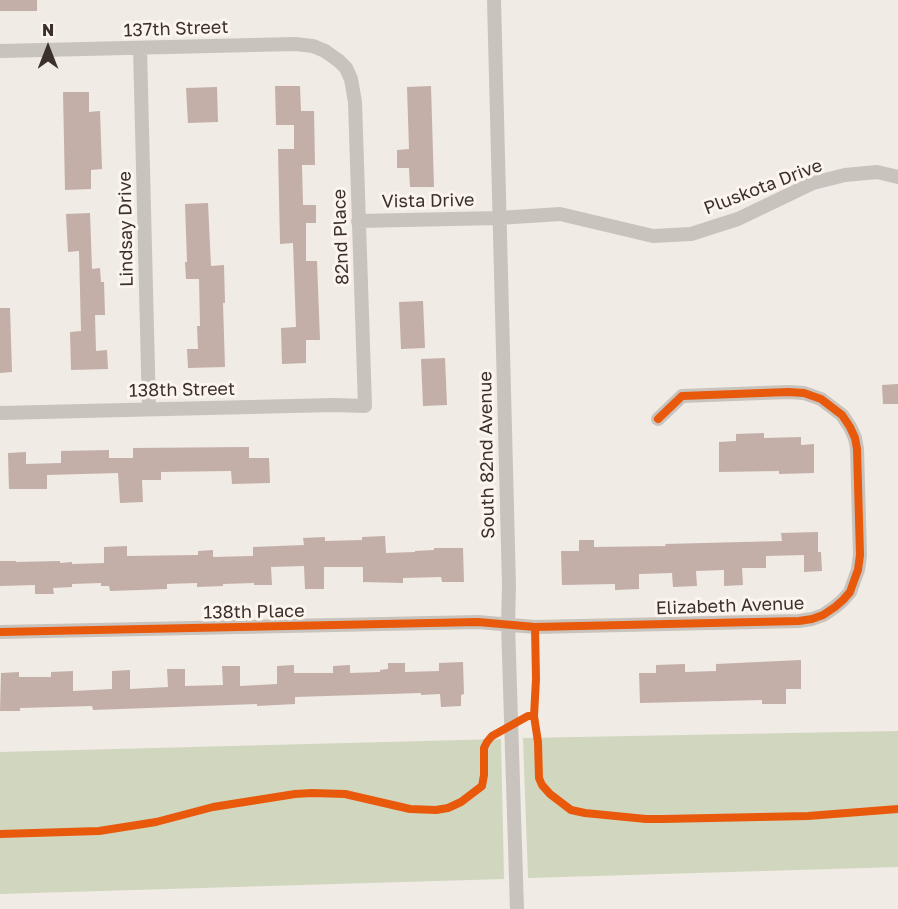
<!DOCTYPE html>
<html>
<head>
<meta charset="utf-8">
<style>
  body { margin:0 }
  #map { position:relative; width:898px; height:909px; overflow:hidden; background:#f0ebe5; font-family:"Golos Text",sans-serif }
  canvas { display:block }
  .north { position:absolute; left:18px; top:18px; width:60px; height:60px; -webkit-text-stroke:4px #fbf5ee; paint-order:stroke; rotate:0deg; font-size:16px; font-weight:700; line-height:24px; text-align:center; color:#3b302b }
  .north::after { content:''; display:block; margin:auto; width:21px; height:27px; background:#3b302b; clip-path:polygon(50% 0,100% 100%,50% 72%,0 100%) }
</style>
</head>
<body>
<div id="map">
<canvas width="898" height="909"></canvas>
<div class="north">N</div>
</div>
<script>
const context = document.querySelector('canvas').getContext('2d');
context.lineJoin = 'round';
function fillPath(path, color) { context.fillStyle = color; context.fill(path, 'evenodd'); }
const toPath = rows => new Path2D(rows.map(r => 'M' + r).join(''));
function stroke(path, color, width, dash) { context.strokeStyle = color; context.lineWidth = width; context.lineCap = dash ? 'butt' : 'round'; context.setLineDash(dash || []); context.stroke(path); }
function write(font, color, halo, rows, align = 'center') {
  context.font = font + ' "Golos Text",sans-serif'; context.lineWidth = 6; context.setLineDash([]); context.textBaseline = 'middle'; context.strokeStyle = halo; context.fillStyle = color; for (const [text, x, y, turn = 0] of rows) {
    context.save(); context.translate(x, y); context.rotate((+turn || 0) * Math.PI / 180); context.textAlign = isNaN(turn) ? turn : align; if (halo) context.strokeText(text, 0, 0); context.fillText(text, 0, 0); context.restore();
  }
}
const green = toPath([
  [898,731,898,867,528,878,523,738],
  [501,739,504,879,0,894,0,752]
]);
const building = toPath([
  [0,0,37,0,37,11,0,11],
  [275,86,300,86,301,111,314,111,315,165,302,165,303,205,316,205,316,223,306,223,306,261,317,261,320,340,306,340,306,363,282,364,281,328,296,327,293,243,280,244,278,149,294,149,294,125,276,125],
  [431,86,434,187,410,187,409,168,397,168,397,150,409,149,407,87],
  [217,87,218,122,188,123,186,88],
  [63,92,89,92,89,112,100,111,102,169,91,170,91,189,65,190],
  [208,203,211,266,224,265,225,303,223,303,225,367,188,368,187,349,198,349,197,326,200,326,199,279,186,279,185,262,187,262,185,204],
  [90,213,92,269,100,268,101,282,104,282,105,315,95,315,96,351,107,350,108,369,71,370,70,332,81,331,79,251,68,252,66,214],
  [423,301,425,348,401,349,399,302],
  [0,308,10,308,12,372,0,373],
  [445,358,447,405,423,406,421,359],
  [898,384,898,404,883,404,882,385],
  [764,433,764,438,801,437,801,445,814,444,814,473,779,474,779,471,719,472,719,442,736,441,736,434],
  [249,447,249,458,269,458,270,483,232,484,231,471,161,472,161,480,142,480,143,502,120,503,118,473,47,475,47,489,9,489,8,453,26,452,26,464,61,463,61,451,109,450,109,458,133,458,133,448],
  [818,532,818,552,821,552,822,571,804,572,804,555,766,556,766,568,742,568,743,585,724,586,724,570,696,571,697,586,673,587,672,573,639,574,639,589,615,590,615,584,562,585,561,551,579,551,579,540,594,540,594,547,666,546,665,544,782,541,781,533],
  [385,536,386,553,415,552,415,551,434,550,434,548,463,548,464,582,442,582,441,577,403,578,403,583,363,582,363,567,324,567,324,589,305,589,304,566,271,567,272,585,254,585,254,583,223,584,223,586,197,587,197,583,167,584,167,589,110,591,109,586,101,586,101,583,72,584,72,587,53,588,54,594,35,594,35,585,0,586,0,561,16,561,16,562,60,561,60,563,72,562,72,564,104,563,104,547,127,546,127,556,198,555,198,551,213,550,213,557,253,556,253,547,304,545,303,538,325,537,325,541,362,540,362,537],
  [801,660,801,689,786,689,786,704,762,704,762,700,640,703,639,673,656,673,656,665,685,664,685,672,716,671,716,664],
  [463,662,464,694,461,695,461,706,441,707,440,694,421,695,421,693,295,697,295,704,257,706,257,704,93,710,92,706,20,708,20,711,0,711,1,673,19,672,19,677,51,677,51,672,73,671,73,691,112,689,112,671,130,670,130,689,168,687,167,669,185,669,185,686,223,685,222,666,240,666,240,686,277,684,277,666,294,665,294,673,333,673,333,666,350,665,350,673,380,672,380,670,388,669,388,663,405,663,405,672,439,671,439,663]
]);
const street = toPath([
  [494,0,509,585,508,624,517,909],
  [140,48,149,409],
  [0,51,295,44,313,46,325,51,339,61,346,68,351,79,355,102,365,406,334,405,0,413],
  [358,221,499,218,560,214,653,236,691,234,738,219,813,183,845,175,877,172,898,177],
  [0,632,478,622,535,627,799,621,812,619,823,615,835,607,843,600,850,592,855,578,858,570,860,555,857,449,855,438,850,427,842,415,821,399,804,393,788,392,682,396,658,419]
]);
const cycleway = toPath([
  [0,632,478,622,535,627,799,621,812,619,823,615,835,607,843,600,850,592,855,578,858,570,860,555,857,449,855,438,850,427,842,415,821,399,804,393,788,392,682,396,658,419],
  [534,716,536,679,535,627],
  [0,834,99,831,156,822,213,807,295,794,312,793,345,794,410,809,436,810,448,808,461,802,482,786,484,775,484,748,487,742,492,736,528,716,534,716,538,742,539,778,542,785,550,794,571,810,585,813,646,819,662,819,808,816,898,809]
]);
const streetNames = [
  ["137th Street",176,29,-2],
  ["Pluskota Drive",763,187,-21],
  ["Vista Drive",428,201,-1],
  ["Lindsay Drive",126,229,-91],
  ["82nd Place",341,237,-92],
  ["138th Street",182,390,-1],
  ["South 82nd Avenue",487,455,-91],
  ["Elizabeth Avenue",730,606,-2],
  ["138th Place",254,612,-1]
];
fillPath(green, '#d1d6bf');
fillPath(building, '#c3afa7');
stroke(street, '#c9c3be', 14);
stroke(cycleway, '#e8590c', 8);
write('18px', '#3b302b', '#fbf5ee', streetNames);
</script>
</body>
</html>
